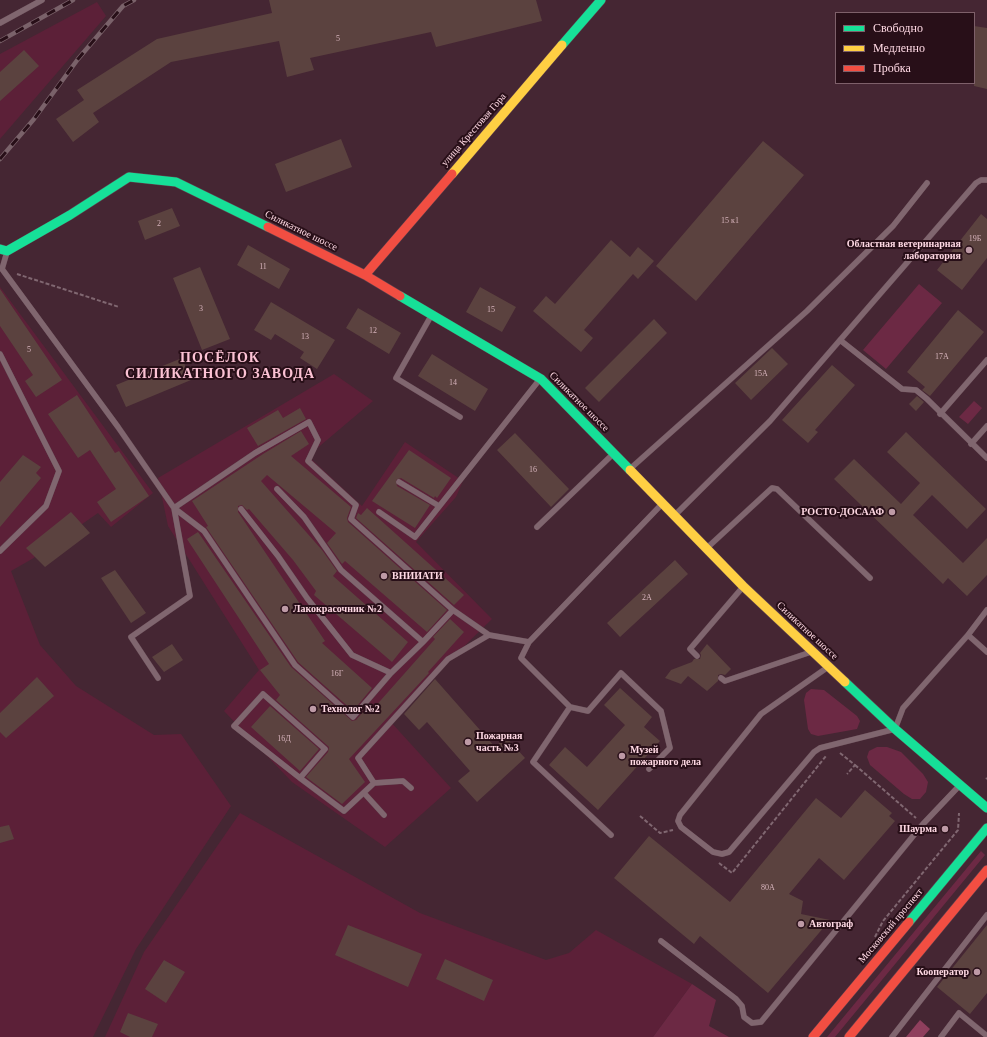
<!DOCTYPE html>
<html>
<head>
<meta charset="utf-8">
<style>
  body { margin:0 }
  #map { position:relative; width:987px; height:1037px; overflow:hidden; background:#452633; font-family:"Times New Roman",serif }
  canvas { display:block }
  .legend { position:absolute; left:835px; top:12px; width:140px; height:72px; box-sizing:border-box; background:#280f18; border:1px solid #7e606a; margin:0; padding:5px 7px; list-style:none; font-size:12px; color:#ffd9e4 }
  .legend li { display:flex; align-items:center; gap:8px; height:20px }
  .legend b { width:20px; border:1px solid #7e606a }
</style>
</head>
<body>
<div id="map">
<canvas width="987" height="1037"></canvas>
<ul class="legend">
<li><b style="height:5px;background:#16e098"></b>Свободно</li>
<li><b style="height:5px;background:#ffcf43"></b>Медленно</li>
<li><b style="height:5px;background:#f24e42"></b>Пробка</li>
</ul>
</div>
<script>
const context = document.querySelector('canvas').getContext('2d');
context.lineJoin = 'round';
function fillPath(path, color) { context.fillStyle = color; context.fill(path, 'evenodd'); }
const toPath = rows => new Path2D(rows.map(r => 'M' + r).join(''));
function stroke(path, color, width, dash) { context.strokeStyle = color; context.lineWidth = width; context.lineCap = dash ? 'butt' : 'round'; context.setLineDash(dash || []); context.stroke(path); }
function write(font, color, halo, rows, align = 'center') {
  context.font = font + ' "Times New Roman",serif'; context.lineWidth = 4; context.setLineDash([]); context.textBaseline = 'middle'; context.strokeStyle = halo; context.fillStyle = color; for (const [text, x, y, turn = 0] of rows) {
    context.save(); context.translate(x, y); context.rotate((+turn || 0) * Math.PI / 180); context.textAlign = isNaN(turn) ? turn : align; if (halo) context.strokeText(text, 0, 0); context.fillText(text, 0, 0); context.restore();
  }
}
const built = toPath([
  [97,2,106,16,0,139,0,54],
  [0,287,153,493,111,527,98,513,32,559,11,571,40,645,76,686,154,735,181,734,231,806,136,949,93,1037,0,1037],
  [334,374,373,401,308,456,362,506,405,442,463,481,456,497,416,542,492,619,389,720,451,788,385,847,292,782,224,711,259,670,168,526,158,478],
  [240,813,420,913,546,960,569,953,596,930,692,984,653,1037,105,1037,144,952]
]);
const green = toPath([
  [919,284,942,303,886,369,863,350],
  [974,401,982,408,968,424,959,417],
  [811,689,824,690,857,716,860,721,857,729,818,736,811,734,808,729,804,700,806,693],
  [877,747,887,747,901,752,923,774,928,782,926,792,920,799,912,799,904,794,870,765,867,757,869,751],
  [981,851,985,855,835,1037,827,1037],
  [692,984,716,1000,709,1026,729,1037,653,1037]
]);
const forest = toPath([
  [920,1020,930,1029,923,1037,906,1037]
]);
const building = toPath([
  [269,0,536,0,542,21,436,47,431,32,310,58,314,70,287,77,279,41,171,62,93,113,99,122,73,142,56,119,84,100,77,90,157,39,272,13],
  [974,26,987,28,987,89,974,86],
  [24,50,39,66,0,101,0,72],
  [341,139,352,167,286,192,275,164],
  [763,141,804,175,696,301,656,266],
  [172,208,180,226,145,240,138,221],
  [981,214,987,219,987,258,962,290,937,270],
  [611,240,630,257,638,247,654,261,638,279,633,274,584,330,593,338,581,352,533,311,546,296,555,304],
  [248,245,290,269,279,289,237,265],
  [200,267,230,339,202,350,173,278],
  [480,287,516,307,502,332,466,312],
  [0,289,62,380,36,397,25,381,33,375,0,326],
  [271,302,335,340,317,369,300,358,304,352,275,334,271,340,254,330],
  [358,308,401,333,389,354,346,328],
  [958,310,984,332,930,396,922,390,925,387,907,372],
  [654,319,667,333,599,402,585,388],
  [772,348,788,364,751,400,735,383],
  [432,354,488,389,475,411,418,376],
  [182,358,191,380,126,407,116,385],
  [832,365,855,385,815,430,818,432,808,443,782,420],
  [77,395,115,453,119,451,149,496,111,522,97,502,116,489,90,450,78,458,48,414],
  [917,396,924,402,916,411,909,404],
  [300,408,306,419,258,446,247,428,278,410,283,418],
  [301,431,309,444,291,456,351,507,347,518,348,522,447,610,427,632,345,561,342,564,327,543,336,533,267,475,261,481,322,550,337,571,333,576,408,642,392,662,314,595,316,591,293,560,249,509,247,510,242,505,238,506,238,512,325,641,322,643,372,688,353,711,298,662,206,527,208,526,192,501,263,454],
  [906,432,986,509,967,529,932,495,913,515,963,563,987,538,987,575,967,596,948,578,943,584,834,479,854,459,901,504,920,483,887,452],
  [515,433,569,489,551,507,497,450],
  [409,450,451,478,437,498,435,496,434,498,401,478,396,480,397,486,430,505,415,528,372,501],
  [23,455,41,467,36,473,41,478,0,527,0,482],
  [367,508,464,595,454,605,356,518,358,513,361,515],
  [71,512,90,533,45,567,26,548],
  [198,532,291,667,352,721,356,720,369,705,373,709,435,639,433,637,450,619,464,632,428,672,429,673,349,759,365,782,342,804,306,777,328,752,329,747,276,700,280,695,260,670,269,664,187,539],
  [675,560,688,574,620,637,607,623],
  [115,570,146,613,131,623,101,578],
  [172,644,183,660,164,672,152,657],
  [707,644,731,669,725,675,721,674,718,675,718,681,707,691,688,676,681,684,665,678,671,670,692,662,694,659,700,659,701,655,700,653],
  [37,677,54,696,6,738,0,732,0,713],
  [435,679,495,747,506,737,525,758,477,802,458,781,470,771,427,722,419,730,404,714],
  [620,688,652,717,644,727,660,741,598,810,549,765,565,747,587,767,625,725,604,705],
  [270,706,319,749,300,771,251,727],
  [865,790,892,813,889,816,895,821,844,880,819,858,789,894,803,901,801,914,830,920,768,993,700,936,694,944,614,878,649,836,730,902,816,798,841,818],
  [9,825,14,839,0,843,0,827],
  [348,925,422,954,408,987,335,955],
  [987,925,987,993,970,1014,937,987],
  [445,959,493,980,484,1001,436,979],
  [164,960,185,972,166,1003,145,989],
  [128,1013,158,1024,152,1037,130,1037,120,1032]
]);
const path = toPath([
  [17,274,119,307],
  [840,753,855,765,847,774],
  [855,765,916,818],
  [986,779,987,778],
  [640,816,660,833,673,830],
  [719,863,732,873,826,756],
  [875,937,883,921,958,830,959,813]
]);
const lane = toPath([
  [0,23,42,0],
  [7,252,2,269,118,427,174,508,190,596,131,637,158,678],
  [431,316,396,378,460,417],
  [840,340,902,389,916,390,927,399,987,458],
  [0,354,59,471,46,506,0,551],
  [940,414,987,360],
  [971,444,987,426],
  [631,468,807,311,893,226,927,183],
  [399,482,439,506],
  [277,489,304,517,341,570,423,642,453,610],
  [241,509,278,556,307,598,352,655,391,673,423,642],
  [379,512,415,537,540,379],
  [676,514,770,421,976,183,981,180,987,180],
  [537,527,612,455],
  [708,547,772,488,777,489,870,578],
  [968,635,987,610],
  [697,656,690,649,742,588],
  [828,667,761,714,680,815,678,821,681,827,713,852,722,854,729,852,814,752,820,748,895,729,903,708,968,635,987,652],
  [391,673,353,717,295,665,204,531,174,508,255,453,309,422,318,440,308,461,356,505,351,519,453,610,489,635,529,642],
  [721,678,725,681,811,652],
  [570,707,588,711,621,673,661,711,670,748,649,769],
  [300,778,234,726,263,694,325,749,300,778,344,811,374,783],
  [411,788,403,781,374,783,358,758,448,659,489,635],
  [364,793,384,815],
  [611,835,533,762,570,707,521,658,529,642,662,504],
  [661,941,736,999,742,1006,744,1017,752,1023,761,1022,923,824,960,785],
  [892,1037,987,915],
  [941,1037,959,1013,987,1036]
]);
const fast = toPath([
  [562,45,601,0],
  [0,249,7,251,70,215,129,177,176,182,268,227],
  [400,296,541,379,630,470],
  [845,682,895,729,987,808],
  [909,922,987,828]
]);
const slow = toPath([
  [452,174,562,45],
  [630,470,743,586,845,682]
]);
const jam = toPath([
  [268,227,365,275,400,296],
  [365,275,452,174],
  [813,1037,909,922],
  [849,1037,987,870]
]);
const rail = toPath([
  [0,41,73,0],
  [0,159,34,119,78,59,123,6,134,0]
]);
const markers = [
  [969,250,4,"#be9aa6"],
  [892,512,4,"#be9aa6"],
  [384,576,4,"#be9aa6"],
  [285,609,4,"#be9aa6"],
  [313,709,4,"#be9aa6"],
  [468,742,4,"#be9aa6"],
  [622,756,4,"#be9aa6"],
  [945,829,4,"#be9aa6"],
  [801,924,4,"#be9aa6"],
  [977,972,4,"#be9aa6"]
];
const numberNames = [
  ["5",338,39],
  ["15 к1",730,221],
  ["2",159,224],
  ["19Б",975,239],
  ["11",263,267],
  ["3",201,309],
  ["15",491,310],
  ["12",373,331],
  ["13",305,337],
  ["5",29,350],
  ["17А",942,357],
  ["15А",761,374],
  ["14",453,383],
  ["16",533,470],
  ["2А",647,598],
  ["16Г",337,674],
  ["16Д",284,739],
  ["80А",768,888]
];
const streetNames = [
  ["улица Крестовая Гора",474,130,-49],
  ["Силикатное шоссе",301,231,26],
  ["Силикатное шоссе",579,402,45],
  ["Силикатное шоссе",807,631,43],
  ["Московский проспект",891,926,-50]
];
const poiNames = [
  ["Областная ветеринарная",961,244,"right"],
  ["лаборатория",961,256,"right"],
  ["РОСТО-ДОСААФ",884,512,"right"],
  ["ВНИИАТИ",392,576],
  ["Лакокрасочник №2",293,609],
  ["Технолог №2",321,709],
  ["Пожарная",476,736],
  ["часть №3",476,748],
  ["Музей",630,750],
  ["пожарного дела",630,762],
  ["Шаурма",937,829,"right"],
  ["Автограф",809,924],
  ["Кооператор",969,972,"right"]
];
const districtNames = [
  ["ПОСЁЛОК",220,358],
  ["СИЛИКАТНОГО ЗАВОДА",220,374]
];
fillPath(built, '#5c2038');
fillPath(green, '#6c2944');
fillPath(forest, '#8f3f5d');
fillPath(building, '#5b423f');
stroke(lane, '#60444f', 6);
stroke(fast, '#60444f', 10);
stroke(slow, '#60444f', 10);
stroke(jam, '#60444f', 10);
stroke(path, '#806771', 2, [4, 2]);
stroke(lane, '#80666f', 5.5);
stroke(fast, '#16e098', 9);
stroke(slow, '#ffcf43', 9);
stroke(jam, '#f24e42', 9);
stroke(rail, '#7a626a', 4.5);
stroke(rail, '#280f18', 3, [9]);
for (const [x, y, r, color] of markers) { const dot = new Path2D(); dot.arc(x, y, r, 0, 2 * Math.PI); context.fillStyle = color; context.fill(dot); stroke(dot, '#280f18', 1.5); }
write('8px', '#d6b3bb', null, numberNames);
write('10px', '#ffd9e4', '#280f18', streetNames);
write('bold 10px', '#ffd9e4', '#280f18', poiNames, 'left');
context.letterSpacing = '1px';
write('bold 14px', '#fcc2d4', '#280f18', districtNames);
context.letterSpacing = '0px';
</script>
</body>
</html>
